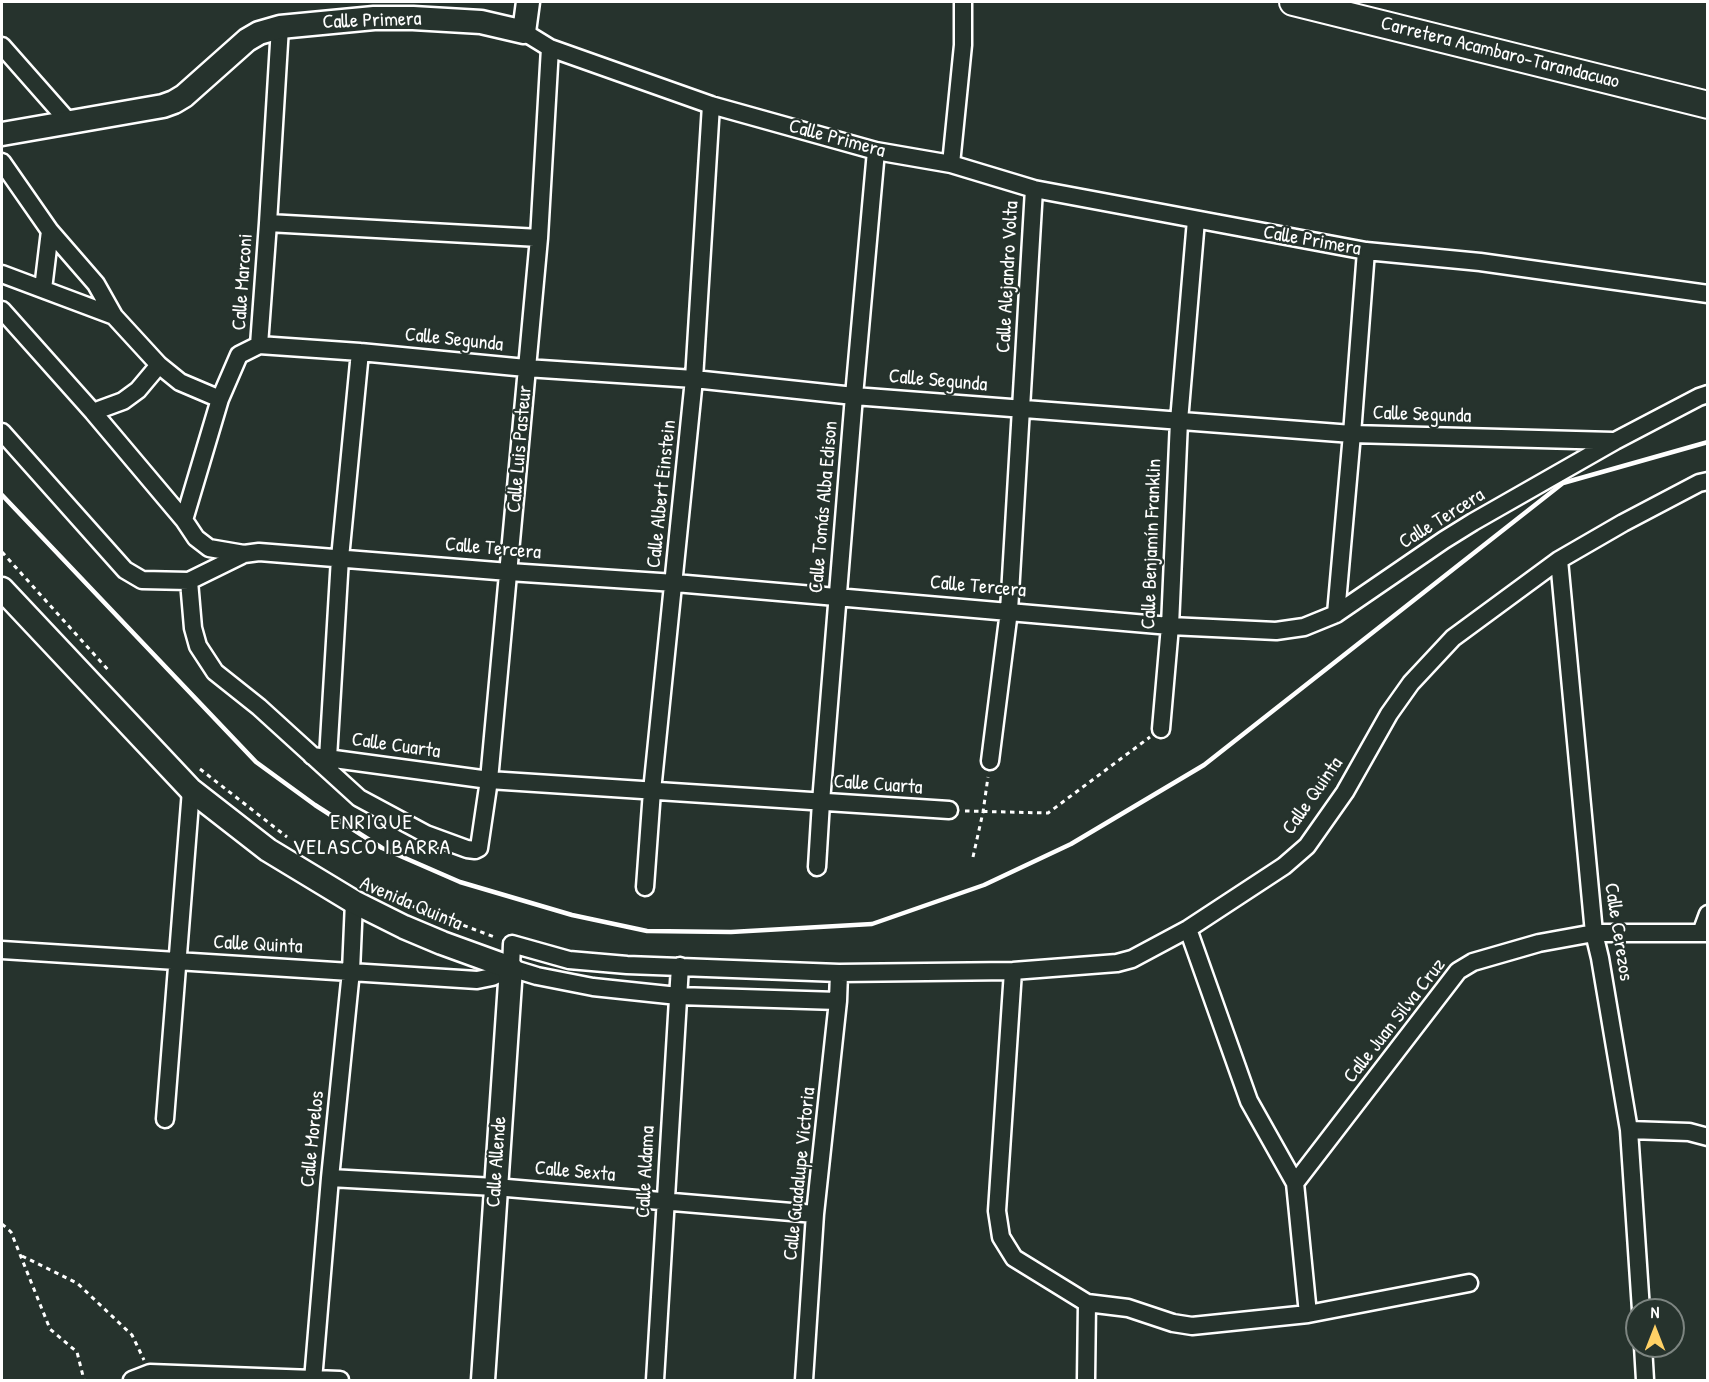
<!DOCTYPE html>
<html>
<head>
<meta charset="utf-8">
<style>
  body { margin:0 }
  #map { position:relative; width:1709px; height:1382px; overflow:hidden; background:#26332d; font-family:"Patrick Hand",sans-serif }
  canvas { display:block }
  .frame { position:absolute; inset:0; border:3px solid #fff; pointer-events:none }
  .north { position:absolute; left:1625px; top:1298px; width:60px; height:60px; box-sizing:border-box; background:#26332d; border:2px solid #7d8581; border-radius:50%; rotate:0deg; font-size:16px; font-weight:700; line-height:24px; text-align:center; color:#fff }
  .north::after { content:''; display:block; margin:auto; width:21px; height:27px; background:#ffd166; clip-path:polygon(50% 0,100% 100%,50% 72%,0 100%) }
</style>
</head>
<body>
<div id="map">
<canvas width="1709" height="1382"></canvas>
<div class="frame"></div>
<div class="north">N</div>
</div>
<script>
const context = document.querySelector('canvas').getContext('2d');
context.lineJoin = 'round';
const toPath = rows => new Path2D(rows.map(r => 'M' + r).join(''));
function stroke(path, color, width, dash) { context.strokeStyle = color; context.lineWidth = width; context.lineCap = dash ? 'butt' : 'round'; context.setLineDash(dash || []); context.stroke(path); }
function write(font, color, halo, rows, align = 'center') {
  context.font = font + ' "Patrick Hand",sans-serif'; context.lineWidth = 4.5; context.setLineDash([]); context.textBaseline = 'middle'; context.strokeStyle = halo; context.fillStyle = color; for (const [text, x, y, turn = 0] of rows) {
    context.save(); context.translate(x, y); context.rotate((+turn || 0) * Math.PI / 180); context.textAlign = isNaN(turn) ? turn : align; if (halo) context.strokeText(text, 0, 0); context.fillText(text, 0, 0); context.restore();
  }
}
const path = toPath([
  [2,552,110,672],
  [200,769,287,837],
  [965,811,1048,813,1150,737],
  [973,857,983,812,988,777],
  [396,900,497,938],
  [2,1224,11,1232,50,1329,77,1352,84,1380],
  [22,1256,77,1283,132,1335,144,1360]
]);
const street = toPath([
  [524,32,550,48,711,105,876,151,951,164,1034,189,1366,251,1480,262,1708,294],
  [2,46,69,122],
  [2,162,50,231,96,284,114,316],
  [951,164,963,45,963,2],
  [268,223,539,238],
  [2,274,114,316,159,365,180,382,220,399],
  [43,289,50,231],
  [2,310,93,412,184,520,196,538,209,548,244,554],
  [259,345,360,352,526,368,694,379,854,396,1352,434,1613,441],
  [259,345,268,223,280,27],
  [93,412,123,401,138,390,159,365],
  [2,432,125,570,142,580,189,581,193,628,198,646,215,672,259,707,359,798,426,834,467,849,475,850,479,848,489,780,539,238,550,48],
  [184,520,220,399,239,355,259,345],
  [1559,560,1594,933,1600,958,1629,1130,1641,1310],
  [189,581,244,554,259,552,509,572,675,583,1170,626,1276,631,1304,627,1336,614,1444,540,1473,522,1615,441,1699,397,1708,394],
  [1336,614,1352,434,1366,251],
  [1161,729,1170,626,1179,421,1196,220],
  [312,756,489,780,949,810],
  [328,758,340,558,360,352],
  [990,761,1009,611,1034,189],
  [817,867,821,802,854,396,876,151],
  [645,887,652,791,694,379,711,105],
  [1188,929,1249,1101,1295,1183,1308,1314],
  [1701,933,1708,914],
  [2,950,477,980,492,977,511,968],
  [511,968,512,944,569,960,627,965,839,973,1013,971,1117,963,1132,959,1188,929,1284,866,1307,846,1345,792,1389,714,1411,683,1453,638,1559,560,1623,523,1699,483,1708,481],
  [511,968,537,976,593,987,678,996,838,1001],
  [1013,971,997,1211,1001,1237,1014,1258,1087,1303,1128,1308,1173,1323,1192,1326,1308,1314,1469,1283],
  [165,1119,191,790],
  [1629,1130,1689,1132,1708,1137],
  [330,1178,495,1187,815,1214],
  [1295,1183,1458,971,1473,962,1539,943,1594,933,1708,933],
  [1643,1346,1645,1380],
  [132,1380,150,1373,340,1380],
  [313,1380,330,1178,351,971,354,902],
  [655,1380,680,966],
  [804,1380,815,1214,838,1001,839,973],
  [1086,1380,1087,1303]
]);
const secondary = toPath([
  [2,134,163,106,174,102,184,96,247,40,259,33,280,27,374,18,413,18,481,22,524,32,528,2],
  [2,589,191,790,268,850,354,902,404,927,442,943,511,968,483,1380]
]);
const primary = toPath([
  [1293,2,1708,105]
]);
const rail = toPath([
  [2,495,256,762,315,805,382,848,460,882,572,915,647,931,731,932,872,924,984,885,1071,844,1204,765,1563,483,1708,442]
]);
const streetNames = [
  ["Calle Primera",372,21,-2],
  ["Carretera Acambaro-Tarandacuao",1500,53,14],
  ["Calle Primera",837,139,15],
  ["Calle Primera",1312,241,10],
  ["Calle Alejandro Volta",1008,277,-87],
  ["Calle Marconi",243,282,-86],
  ["Calle Segunda",454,340,6],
  ["Calle Segunda",938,381,5],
  ["Calle Segunda",1422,415,2],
  ["Calle Luis Pasteur",520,449,-85],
  ["Calle Albert Einstein",662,494,-84],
  ["Calle Tomás Alba Edison",824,507,-85],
  ["Calle Tercera",1442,519,-32],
  ["Calle Benjamín Franklin",1152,544,-88],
  ["Calle Tercera",493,549,5],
  ["Calle Tercera",978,587,5],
  ["Calle Cuarta",396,746,8],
  ["Calle Cuarta",878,785,4],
  ["Calle Quinta",1313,796,-55],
  ["Avenida Quinta",411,904,23],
  ["Calle Cerezos",1618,932,81],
  ["Calle Quinta",258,945,3],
  ["Calle Juan Silva Cruz",1395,1021,-52],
  ["Calle Morelos",313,1139,-84],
  ["Calle Allende",497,1162,-86],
  ["Calle Sexta",575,1172,5],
  ["Calle Aldama",646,1172,-87],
  ["Calle Guadalupe Victoria",800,1174,-84]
];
const quarterNames = [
  ["ENRIQUE",372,823],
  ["VELASCO IBARRA",372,848]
];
stroke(street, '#fff', 21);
stroke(secondary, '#fff', 27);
stroke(primary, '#fff', 30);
stroke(path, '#fff', 3, [4.5, 4.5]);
stroke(street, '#26332d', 16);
stroke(secondary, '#26332d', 22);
stroke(primary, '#26332d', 26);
stroke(rail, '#fff', 4.5);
write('20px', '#fff', '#26332d', streetNames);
context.letterSpacing = '1.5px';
write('22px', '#fff', '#26332d', quarterNames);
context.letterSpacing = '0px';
</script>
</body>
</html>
